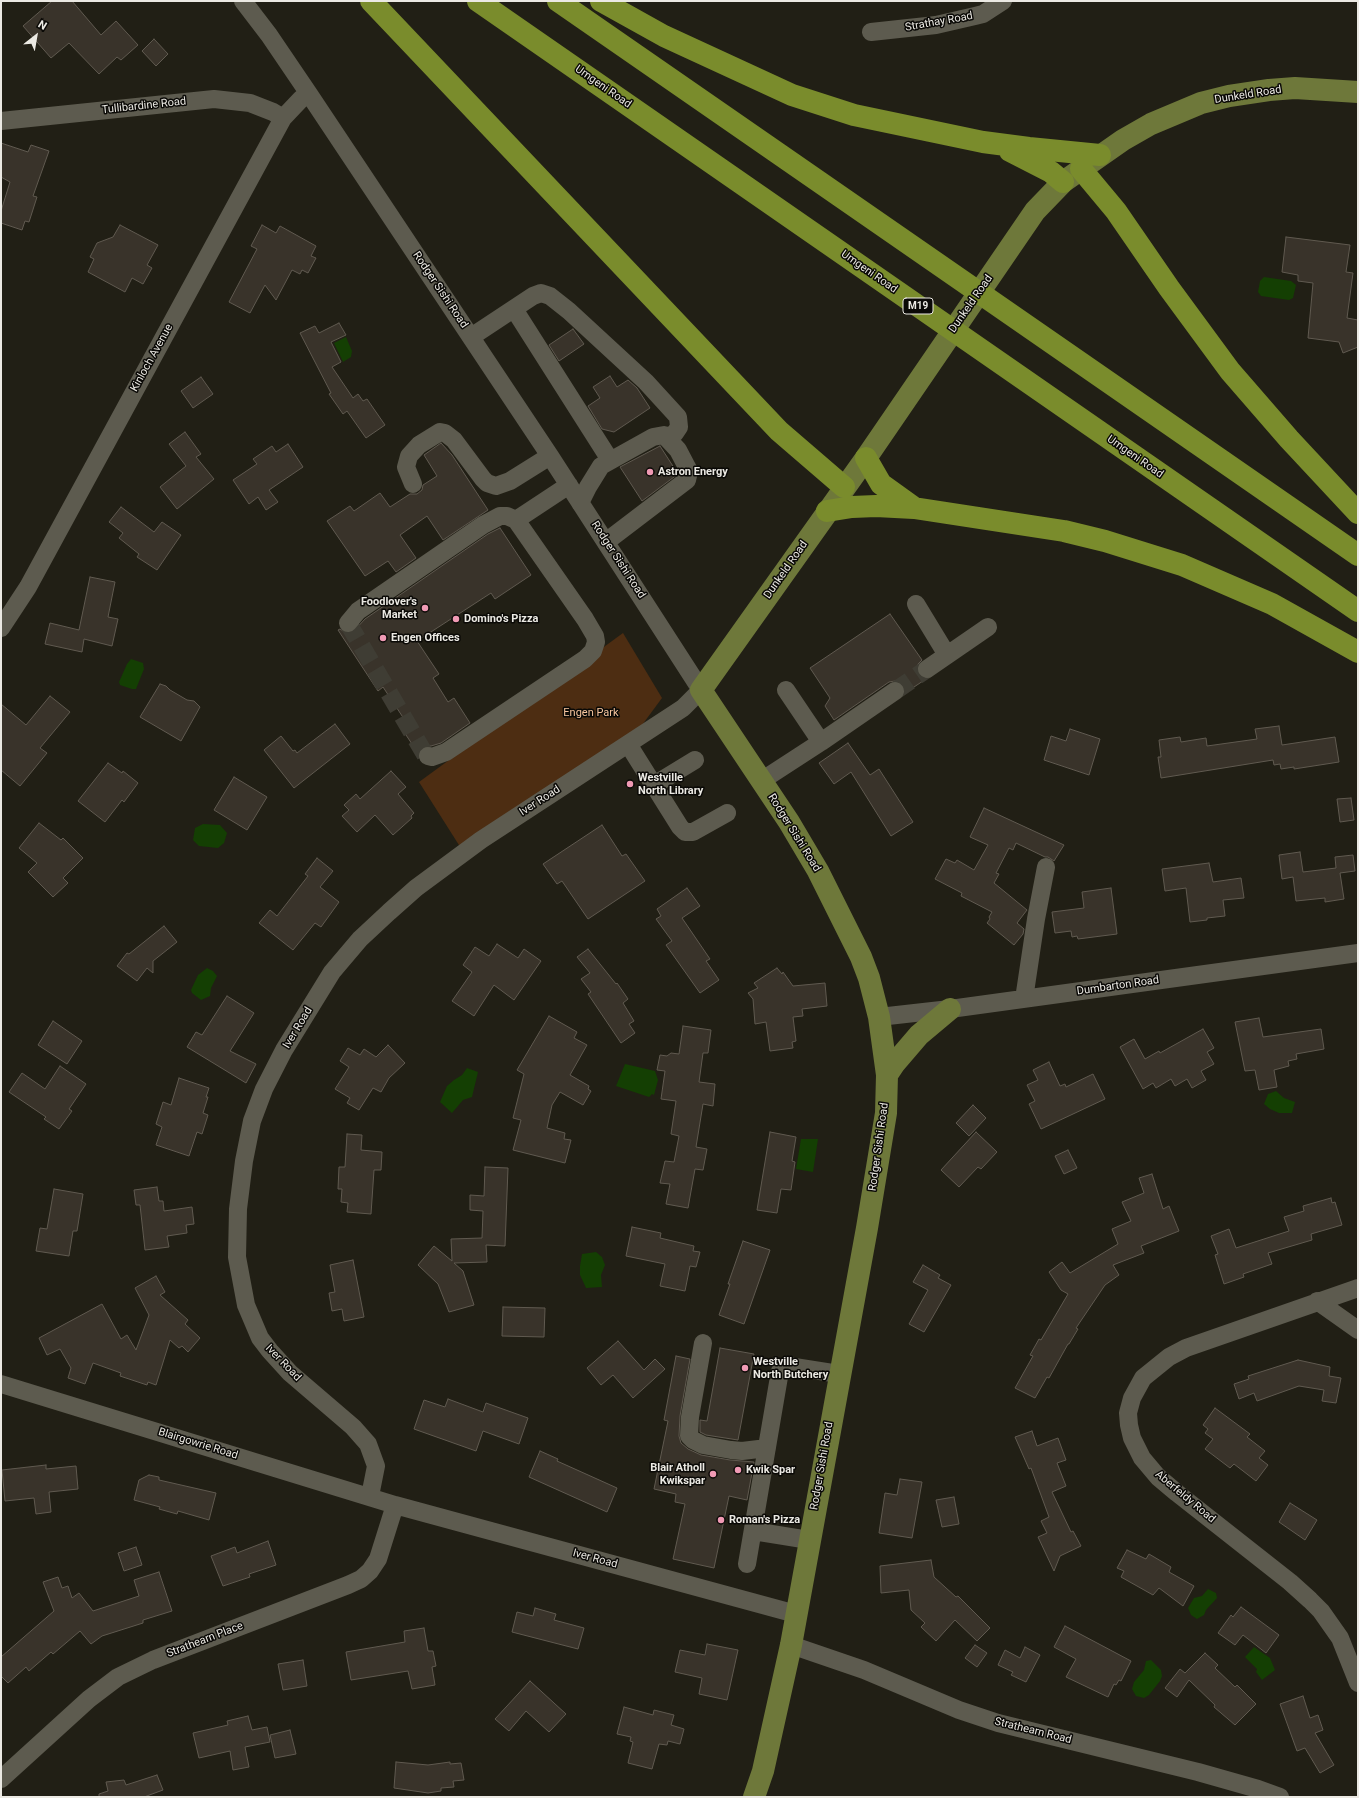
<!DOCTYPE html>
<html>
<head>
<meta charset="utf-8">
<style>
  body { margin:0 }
  #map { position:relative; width:1359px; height:1798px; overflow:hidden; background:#211f15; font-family:Roboto,sans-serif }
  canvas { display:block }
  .frame { position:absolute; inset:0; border:2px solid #ebe9e3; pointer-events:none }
  .north { position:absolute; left:16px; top:16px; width:40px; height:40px; -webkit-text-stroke:3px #0a0906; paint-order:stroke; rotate:31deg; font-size:11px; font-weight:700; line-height:16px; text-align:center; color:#ebe9e3 }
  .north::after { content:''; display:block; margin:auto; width:14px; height:18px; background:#ebe9e3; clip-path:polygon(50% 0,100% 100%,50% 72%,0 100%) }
</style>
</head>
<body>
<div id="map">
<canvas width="1359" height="1798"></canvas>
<div class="frame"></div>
<div class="north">N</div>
</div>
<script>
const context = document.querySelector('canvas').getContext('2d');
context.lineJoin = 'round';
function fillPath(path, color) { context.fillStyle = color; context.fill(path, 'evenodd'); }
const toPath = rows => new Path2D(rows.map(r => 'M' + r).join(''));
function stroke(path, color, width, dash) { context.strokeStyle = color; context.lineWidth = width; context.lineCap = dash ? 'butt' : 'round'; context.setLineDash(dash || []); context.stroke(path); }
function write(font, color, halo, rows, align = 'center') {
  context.font = font + ' Roboto,sans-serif'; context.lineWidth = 3; context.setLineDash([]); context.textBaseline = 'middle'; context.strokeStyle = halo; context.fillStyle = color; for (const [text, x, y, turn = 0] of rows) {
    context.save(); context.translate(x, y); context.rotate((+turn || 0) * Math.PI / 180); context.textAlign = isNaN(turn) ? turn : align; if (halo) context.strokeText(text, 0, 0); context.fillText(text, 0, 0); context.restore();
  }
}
const green = toPath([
  [623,633,662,698,628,744,464,853,419,782]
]);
const water = toPath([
  [1264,277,1291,281,1296,285,1293,298,1289,300,1261,296,1258,292,1260,281],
  [346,337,352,351,351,357,343,362,334,343],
  [131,659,143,663,144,669,136,689,132,689,120,685,119,682,127,664],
  [203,824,220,825,227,833,224,843,218,848,199,846,193,840,195,828],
  [207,968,213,971,217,976,211,988,210,996,201,1000,192,993,191,990,198,975],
  [625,1064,655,1071,658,1080,654,1095,652,1094,649,1097,616,1086],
  [467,1068,478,1072,472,1097,463,1100,452,1113,440,1102,447,1086,454,1080,462,1075],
  [1276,1091,1284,1098,1295,1102,1292,1113,1279,1113,1270,1109,1264,1104,1268,1094],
  [801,1139,818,1139,813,1172,796,1169],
  [596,1252,602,1257,605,1265,601,1275,602,1287,586,1288,580,1275,580,1266,582,1254],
  [1208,1589,1216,1593,1217,1598,1206,1610,1204,1615,1197,1619,1191,1615,1188,1608,1194,1598,1202,1596],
  [1254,1647,1270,1658,1275,1670,1262,1680,1256,1672,1257,1669,1245,1657],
  [1151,1660,1161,1670,1162,1676,1160,1681,1149,1695,1144,1698,1136,1696,1132,1689,1134,1682,1144,1670,1146,1661]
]);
const building = toPath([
  [52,1,72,1,101,35,116,21,138,45,121,60,117,57,99,74,69,43,51,58,23,26,52,1],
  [154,39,168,54,156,66,142,51,154,39],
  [1,143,28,152,31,145,49,151,33,196,37,197,29,222,25,221,22,230,1,223,1,211,10,182,1,177,1,143],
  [120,225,158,245,147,265,152,268,143,284,132,278,125,292,88,272,94,259,90,257,97,243,113,237,120,225],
  [262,225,276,233,280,226,316,246,311,256,316,258,308,273,302,270,300,274,292,270,276,300,265,285,250,313,229,302,257,249,251,246,262,225],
  [1286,237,1350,245,1346,272,1353,273,1347,318,1358,320,1358,347,1343,353,1339,342,1308,338,1313,283,1298,281,1298,275,1282,272,1286,237],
  [339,323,346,335,331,342,341,362,332,367,353,398,358,394,363,401,367,399,385,425,366,438,347,411,343,414,329,394,331,393,300,333,315,326,319,333,339,323],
  [573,329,584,344,559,361,549,345,573,329],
  [610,376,617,387,628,380,637,388,650,408,614,432,602,429,588,406,600,398,593,387,610,376],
  [201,377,213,394,193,408,181,391,201,377],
  [185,432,201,454,196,457,214,479,177,509,160,487,186,466,169,444,185,432],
  [441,443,452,455,488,510,443,540,427,516,400,535,416,558,396,572,388,561,365,576,327,521,350,506,354,511,380,493,390,507,410,494,417,494,422,490,423,485,437,476,424,455,441,443],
  [288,444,303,467,269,490,278,502,266,510,258,497,249,504,233,480,257,464,253,459,272,446,276,452,288,444],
  [660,446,678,474,642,501,620,467,660,446],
  [121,507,154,532,162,522,181,535,157,570,137,557,139,554,119,538,123,533,109,522,121,507],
  [500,528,531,575,495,599,491,593,417,641,439,674,433,678,448,702,454,698,470,723,441,743,431,746,425,746,418,753,404,732,410,728,383,687,378,691,338,630,340,629,346,633,352,633,365,619,488,534,500,528],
  [90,577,115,582,108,617,118,619,112,646,84,639,82,652,45,644,50,623,79,630,90,577],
  [890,614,922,660,918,664,917,670,919,675,926,679,905,693,904,685,900,682,895,681,889,682,834,720,825,706,830,698,810,668,890,614],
  [160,684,166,686,170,690,187,700,194,701,200,707,181,741,140,717,160,684],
  [50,696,70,712,40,748,47,753,20,786,1,770,1,704,26,725,50,696],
  [335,724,350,744,294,788,264,750,281,736,293,751,295,750,297,753,335,724],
  [1279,726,1282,745,1335,737,1339,762,1294,769,1294,767,1281,769,1280,764,1274,765,1273,760,1161,778,1158,757,1161,757,1159,740,1180,737,1181,742,1206,738,1207,746,1257,739,1255,729,1279,726],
  [1070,729,1100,739,1089,775,1044,760,1051,736,1066,741,1070,729],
  [848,743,870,775,879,769,913,822,891,836,851,772,834,784,819,763,848,743],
  [108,763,122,773,123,771,138,783,124,802,122,800,105,822,78,801,108,763],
  [391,771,406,787,398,794,414,813,411,816,412,818,393,835,375,815,357,832,342,816,349,810,344,805,356,794,360,799,391,771],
  [234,777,267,797,247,830,214,810,234,777],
  [1351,798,1354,820,1340,822,1337,799,1351,798],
  [984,808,1064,845,1054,861,1048,857,1045,857,1016,843,1013,850,1009,848,996,873,999,874,994,883,1027,910,1017,923,1024,929,1023,934,1014,945,987,923,990,919,989,917,992,912,961,896,962,893,935,879,946,859,955,863,957,860,974,870,988,845,970,837,984,808],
  [39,823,61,840,63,838,83,858,63,878,68,883,53,897,28,872,37,863,19,848,39,823],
  [602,825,622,856,626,854,645,881,588,919,562,881,557,884,543,864,602,825],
  [1300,852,1303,872,1336,868,1335,857,1353,855,1355,871,1340,873,1344,899,1325,902,1325,898,1296,901,1293,877,1282,879,1279,855,1300,852],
  [317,858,333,871,320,887,339,902,321,927,315,923,293,950,259,923,270,910,277,916,308,876,305,874,317,858],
  [1209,863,1213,882,1241,878,1244,898,1223,900,1225,916,1207,918,1207,920,1190,922,1186,888,1165,891,1162,869,1209,863],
  [687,888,700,906,682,918,710,959,706,961,719,980,700,993,666,945,672,941,656,919,661,916,657,909,687,888],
  [1111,888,1117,934,1078,939,1077,936,1072,937,1071,931,1055,933,1052,912,1084,908,1082,892,1111,888],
  [164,926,177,942,153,961,153,973,147,968,137,981,117,966,127,953,129,954,164,926],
  [497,944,518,958,524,949,541,961,514,1000,494,985,474,1016,452,1001,472,972,463,965,475,947,489,956,497,944],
  [588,949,616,984,617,983,628,999,623,1003,634,1021,629,1024,635,1033,621,1043,588,994,591,992,581,979,590,973,577,957,588,949],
  [777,968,782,974,783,972,793,986,825,983,827,1006,802,1009,803,1016,793,1017,796,1041,792,1042,793,1048,770,1051,766,1022,755,1024,753,999,748,993,758,988,754,983,777,968],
  [227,996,254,1013,230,1051,256,1064,246,1083,187,1047,196,1032,202,1035,227,996],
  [549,1016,577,1032,574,1038,587,1045,570,1075,589,1086,588,1089,591,1091,583,1105,560,1092,552,1105,547,1128,565,1133,564,1139,571,1140,565,1163,513,1150,521,1120,513,1118,524,1074,517,1070,549,1016],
  [1259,1018,1263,1037,1321,1029,1324,1049,1296,1054,1297,1059,1288,1061,1289,1066,1274,1070,1277,1087,1259,1090,1255,1070,1245,1071,1235,1022,1259,1018],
  [53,1021,82,1041,67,1064,38,1045,53,1021],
  [683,1026,711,1030,708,1053,703,1053,699,1082,715,1084,713,1106,703,1104,696,1147,707,1149,703,1170,695,1169,688,1208,666,1204,670,1184,660,1183,665,1161,674,1162,679,1136,671,1134,676,1101,661,1099,665,1071,657,1070,660,1055,667,1056,671,1053,679,1054,683,1026],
  [1203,1029,1214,1048,1207,1052,1214,1064,1201,1071,1206,1080,1192,1088,1187,1079,1175,1086,1171,1079,1156,1088,1153,1083,1143,1089,1120,1047,1134,1039,1145,1059,1159,1051,1160,1053,1203,1029],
  [388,1045,405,1063,389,1078,381,1092,373,1088,359,1110,347,1103,350,1098,335,1089,349,1067,340,1061,348,1048,360,1055,364,1049,376,1057,388,1045],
  [1049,1062,1060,1086,1065,1084,1066,1087,1093,1074,1105,1099,1041,1129,1029,1104,1035,1101,1027,1085,1038,1080,1033,1070,1049,1062],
  [60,1066,86,1084,69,1109,72,1111,59,1129,44,1119,46,1117,9,1092,22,1073,45,1089,60,1066],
  [179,1078,209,1088,206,1097,208,1097,203,1113,208,1115,202,1134,197,1132,189,1156,156,1145,162,1127,156,1124,163,1102,171,1105,179,1078],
  [973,1105,986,1118,969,1136,956,1123,973,1105],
  [770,1132,796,1137,792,1161,795,1162,791,1190,781,1189,777,1213,757,1210,770,1132],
  [976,1132,997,1152,981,1169,978,1167,959,1187,941,1170,976,1132],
  [347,1134,362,1135,361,1150,382,1152,381,1170,374,1170,371,1214,347,1212,348,1203,341,1202,342,1189,338,1189,339,1167,345,1167,347,1134],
  [1068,1150,1077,1168,1064,1174,1055,1156,1068,1150],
  [485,1167,508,1168,505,1246,486,1245,487,1262,454,1263,463,1271,474,1305,449,1312,438,1284,418,1265,434,1246,452,1261,451,1239,482,1238,483,1211,470,1210,470,1195,484,1196,485,1167],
  [1152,1174,1163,1209,1169,1206,1179,1231,1141,1246,1144,1253,1113,1265,1119,1275,1105,1285,1076,1328,1078,1329,1069,1344,1068,1344,1049,1378,1047,1377,1035,1398,1015,1388,1033,1356,1030,1355,1039,1339,1041,1340,1068,1294,1061,1290,1049,1272,1062,1262,1070,1273,1118,1244,1112,1229,1131,1221,1122,1202,1144,1193,1139,1178,1152,1174],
  [157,1187,159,1201,163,1201,164,1211,192,1207,194,1224,186,1225,187,1233,167,1236,169,1247,145,1250,140,1205,136,1205,134,1190,157,1187],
  [54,1189,83,1194,77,1231,73,1231,69,1256,36,1251,40,1228,47,1229,54,1189],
  [1331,1198,1332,1203,1335,1202,1342,1225,1311,1234,1312,1240,1268,1253,1272,1264,1243,1274,1244,1277,1224,1284,1215,1255,1218,1254,1211,1236,1229,1229,1236,1248,1289,1231,1284,1217,1304,1211,1303,1206,1331,1198],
  [632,1227,661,1233,660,1238,694,1246,693,1251,700,1252,696,1267,690,1266,685,1291,660,1286,665,1264,626,1256,632,1227],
  [743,1241,770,1250,744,1324,719,1315,730,1284,728,1284,743,1241],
  [353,1260,364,1317,344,1321,342,1309,332,1311,329,1293,335,1292,330,1265,353,1260],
  [923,1265,940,1275,938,1278,951,1285,924,1332,909,1324,928,1290,913,1282,923,1265],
  [156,1276,165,1292,160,1295,188,1320,185,1324,200,1338,188,1352,182,1346,179,1348,170,1340,156,1385,148,1382,147,1385,120,1376,121,1373,93,1363,85,1384,68,1378,71,1368,60,1349,47,1355,39,1338,102,1304,121,1339,127,1335,136,1350,149,1315,135,1288,156,1276],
  [503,1307,545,1308,544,1337,502,1336,503,1307],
  [618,1341,644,1370,655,1359,665,1369,633,1398,613,1375,601,1385,587,1368,618,1341],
  [720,1348,754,1354,738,1440,706,1435,700,1432,700,1420,707,1421,720,1348],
  [676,1356,690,1359,680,1416,679,1436,681,1443,688,1449,701,1455,730,1460,754,1462,747,1500,729,1496,714,1568,673,1559,685,1504,675,1502,676,1494,654,1489,668,1421,664,1420,676,1356],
  [1298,1360,1330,1367,1329,1376,1341,1378,1336,1403,1322,1401,1324,1390,1299,1386,1257,1401,1254,1393,1239,1399,1234,1384,1249,1379,1248,1376,1298,1360],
  [448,1399,483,1412,486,1403,528,1418,519,1444,483,1431,476,1451,414,1429,424,1400,445,1407,448,1399],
  [1215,1408,1250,1434,1247,1437,1265,1451,1259,1458,1268,1465,1256,1481,1234,1464,1230,1468,1205,1449,1213,1439,1205,1433,1208,1429,1203,1425,1215,1408],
  [1032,1431,1037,1446,1058,1438,1066,1460,1057,1463,1066,1486,1052,1492,1071,1532,1073,1531,1081,1546,1060,1556,1054,1571,1038,1537,1047,1533,1041,1521,1049,1517,1031,1468,1029,1469,1015,1437,1032,1431],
  [540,1451,558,1459,557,1461,617,1488,607,1512,529,1477,540,1451],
  [46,1465,46,1469,76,1466,78,1489,49,1492,51,1512,36,1514,34,1498,5,1501,2,1470,46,1465],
  [149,1475,159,1477,159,1480,216,1493,209,1520,178,1511,177,1514,159,1509,160,1507,134,1500,139,1480,149,1475],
  [900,1479,922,1482,912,1538,879,1533,885,1493,897,1495,900,1479],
  [954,1497,959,1524,942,1527,936,1500,954,1497],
  [1290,1503,1317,1520,1305,1540,1279,1522,1290,1503],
  [268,1541,276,1565,249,1574,250,1577,223,1586,211,1556,235,1547,237,1553,268,1541],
  [136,1547,142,1565,124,1571,118,1553,136,1547],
  [1127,1550,1146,1559,1149,1554,1171,1567,1169,1572,1194,1586,1183,1606,1159,1588,1153,1595,1121,1577,1124,1571,1117,1568,1127,1550],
  [931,1560,934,1577,956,1597,958,1596,990,1628,977,1641,955,1620,936,1641,921,1627,925,1623,911,1610,909,1590,881,1593,880,1566,931,1560],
  [159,1572,172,1611,143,1620,143,1623,102,1636,91,1644,80,1631,53,1654,51,1652,29,1671,26,1667,8,1683,1,1676,1,1657,54,1611,43,1582,58,1577,62,1588,68,1586,72,1598,79,1593,93,1611,139,1596,134,1580,159,1572],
  [1241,1607,1279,1635,1266,1653,1243,1635,1235,1645,1218,1633,1231,1615,1233,1617,1241,1607],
  [535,1608,556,1614,554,1620,584,1628,578,1649,512,1632,517,1612,533,1616,535,1608],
  [1065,1626,1131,1661,1121,1681,1119,1680,1116,1685,1114,1684,1108,1697,1066,1677,1076,1659,1054,1647,1065,1626],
  [424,1628,428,1651,433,1651,436,1666,432,1667,435,1685,412,1689,408,1671,351,1680,346,1652,405,1642,404,1631,424,1628],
  [707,1644,738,1650,727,1700,699,1694,702,1678,675,1672,680,1650,705,1655,707,1644],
  [975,1645,987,1653,977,1667,965,1658,975,1645],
  [1025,1647,1040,1655,1026,1682,1011,1675,1013,1672,998,1665,1005,1650,1020,1658,1025,1647],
  [1205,1653,1218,1665,1215,1668,1235,1687,1237,1685,1256,1704,1235,1725,1214,1707,1215,1705,1189,1680,1177,1697,1165,1688,1180,1669,1185,1673,1205,1653],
  [303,1660,307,1686,283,1690,278,1664,303,1660],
  [530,1681,566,1714,549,1732,526,1711,509,1731,495,1719,530,1681],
  [1303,1696,1310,1718,1318,1715,1323,1730,1315,1733,1334,1765,1320,1773,1305,1748,1297,1751,1280,1704,1303,1696],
  [624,1707,653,1715,654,1710,674,1715,671,1725,684,1729,680,1744,668,1741,667,1745,659,1744,652,1769,628,1763,633,1742,630,1741,631,1737,617,1734,624,1707],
  [248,1716,252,1730,267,1727,270,1742,245,1747,249,1767,233,1770,230,1751,199,1758,193,1733,228,1725,227,1721,248,1716],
  [290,1730,296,1754,275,1758,270,1735,290,1730],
  [396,1762,428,1765,450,1762,450,1764,461,1763,464,1780,453,1781,454,1787,441,1788,441,1791,428,1793,394,1788,396,1762],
  [157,1775,163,1790,144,1797,99,1797,99,1794,108,1791,106,1782,124,1780,126,1785,157,1775]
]);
const minorTunnel = toPath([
  [348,623,426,756,428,756],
  [895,691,927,669]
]);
const minor = toPath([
  [243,1,269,35,309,94,550,456,701,690,683,708,481,840,416,888,389,912,360,939,332,972,284,1050,264,1089,252,1121,244,1161,238,1209,237,1257,246,1305,260,1338,270,1351,290,1373,353,1427,368,1444,376,1466,370,1496],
  [871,32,936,25,975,16,983,14,1003,1],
  [1,121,214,99,250,103,273,112,283,118],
  [514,309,610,460],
  [471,337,533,296,541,293,550,296,569,311,646,382,678,417,679,427,675,433,667,438],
  [413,484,406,467,409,456,419,445,440,432,445,433,454,440,483,479,487,483,496,486,510,481,550,456],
  [580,503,588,487,601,466,653,437,664,435,678,450,689,471,687,480,607,541],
  [516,520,569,485],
  [916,604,947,655],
  [348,623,358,611,483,525,500,516,507,516,516,520,585,619,595,636,596,642,593,651,585,659,446,752,432,757,428,756],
  [1,628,28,587,283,118,301,99,309,94],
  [927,669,988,627],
  [786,690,821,742],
  [628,744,680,827,685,832,693,832,727,813],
  [761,781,821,742,895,691],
  [654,785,695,760],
  [1024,999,1036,919,1046,867],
  [879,1017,950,1009,1358,953],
  [1358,1288,1186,1348,1169,1357,1143,1378,1132,1398,1128,1413,1129,1425,1132,1438,1142,1458,1158,1477,1177,1493,1290,1582,1310,1600,1321,1611,1340,1638,1358,1683],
  [1317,1301,1358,1330],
  [703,1343,690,1417,689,1436,693,1440,703,1445,731,1450,742,1451,767,1448],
  [1,1384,395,1505,796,1614],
  [753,1531,809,1540],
  [747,1564,780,1371,784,1367,788,1366,839,1374],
  [791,1645,864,1670,959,1710,998,1723,1198,1772,1258,1789,1280,1797],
  [1,1779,89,1699,118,1677,153,1660,348,1585,361,1579,370,1571,378,1559,395,1505]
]);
const major = toPath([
  [887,1075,895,1063,919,1035,950,1009],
  [754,1797,763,1771,791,1645,867,1228,886,1113,887,1075,879,1017,869,978,861,957,818,871,789,822,701,690,866,458,1035,211,1063,182,1123,140,1151,124,1201,103,1229,96,1269,90,1295,88,1358,92]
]);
const highway = toPath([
  [371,1,779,431,844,487],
  [478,1,1358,611],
  [558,1,1358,555],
  [601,1,664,36,792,95,854,115,983,142,1029,148,1100,155],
  [1010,151,1051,172,1063,182],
  [1081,169,1116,211,1169,288,1230,371,1289,439,1358,513],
  [866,458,881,484,913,507],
  [827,511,852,507,876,506,914,508,1064,531,1105,541,1182,565,1272,604,1358,652]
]);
const markers = [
  [650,472,4,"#f09ab4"],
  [425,608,4,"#f09ab4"],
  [456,619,4,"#f09ab4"],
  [383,638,4,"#f09ab4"],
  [630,784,4,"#f09ab4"],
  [745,1368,4,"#f09ab4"],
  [738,1470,4,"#f09ab4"],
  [713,1474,4,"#f09ab4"],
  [721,1520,4,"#f09ab4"]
];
const shields = [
  [918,306,30]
];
const shieldNames = [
  ["M19",918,306]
];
const streetNames = [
  ["Strathay Road",939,22,-10],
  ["Umgeni Road",603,87,35],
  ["Dunkeld Road",1248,95,-9],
  ["Tullibardine Road",144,106,-6],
  ["Umgeni Road",869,272,35],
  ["Rodger Sishi Road",440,290,56],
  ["Dunkeld Road",971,304,-55],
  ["Kinloch Avenue",152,358,-61],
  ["Umgeni Road",1135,457,35],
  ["Rodger Sishi Road",618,560,57],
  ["Dunkeld Road",786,570,-55],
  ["Iver Road",540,801,-33],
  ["Rodger Sishi Road",794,833,58],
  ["Dumbarton Road",1118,986,-8],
  ["Iver Road",298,1028,-59],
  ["Rodger Sishi Road",879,1147,-82],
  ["Iver Road",283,1363,46],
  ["Blairgowrie Road",198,1444,17],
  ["Rodger Sishi Road",822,1466,-80],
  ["Aberfeldy Road",1185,1497,40],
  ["Iver Road",595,1559,15],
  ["Strathearn Place",205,1640,-21],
  ["Strathearn Road",1033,1731,14]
];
const poiNames = [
  ["Astron Energy",658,472],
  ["Foodlover's",417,602,"right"],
  ["Market",417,615,"right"],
  ["Domino's Pizza",464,619],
  ["Engen Offices",391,638],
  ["Westville",638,778],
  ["North Library",638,791],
  ["Westville",753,1362],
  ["North Butchery",753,1375],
  ["Blair Atholl",705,1468,"right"],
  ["Kwikspar",705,1481,"right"],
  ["Kwik Spar",746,1470],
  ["Roman's Pizza",729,1520]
];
const parkNames = [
  ["Engen Park",591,713]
];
fillPath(green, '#4d2d12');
fillPath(water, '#143f03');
fillPath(building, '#39332a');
stroke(building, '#605a50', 1);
stroke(minorTunnel, '#3f3d34', 18, [18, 9]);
stroke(minor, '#5d5b4f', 18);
stroke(major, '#6e783a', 22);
stroke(highway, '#7a8c2c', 22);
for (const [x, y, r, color] of markers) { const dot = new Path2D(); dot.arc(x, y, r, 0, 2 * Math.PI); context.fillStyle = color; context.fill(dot); stroke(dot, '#0a0906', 1.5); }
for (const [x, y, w] of shields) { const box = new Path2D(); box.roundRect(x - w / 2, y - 8, w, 16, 3); context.fillStyle = '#0a0906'; context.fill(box); stroke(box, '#ebe9e3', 1); }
write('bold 10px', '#ebe9e3', null, shieldNames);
write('11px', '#ebe9e3', '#0a0906', streetNames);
write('bold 11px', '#ebe9e3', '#0a0906', poiNames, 'left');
write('11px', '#f7c59e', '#0a0906', parkNames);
</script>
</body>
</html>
